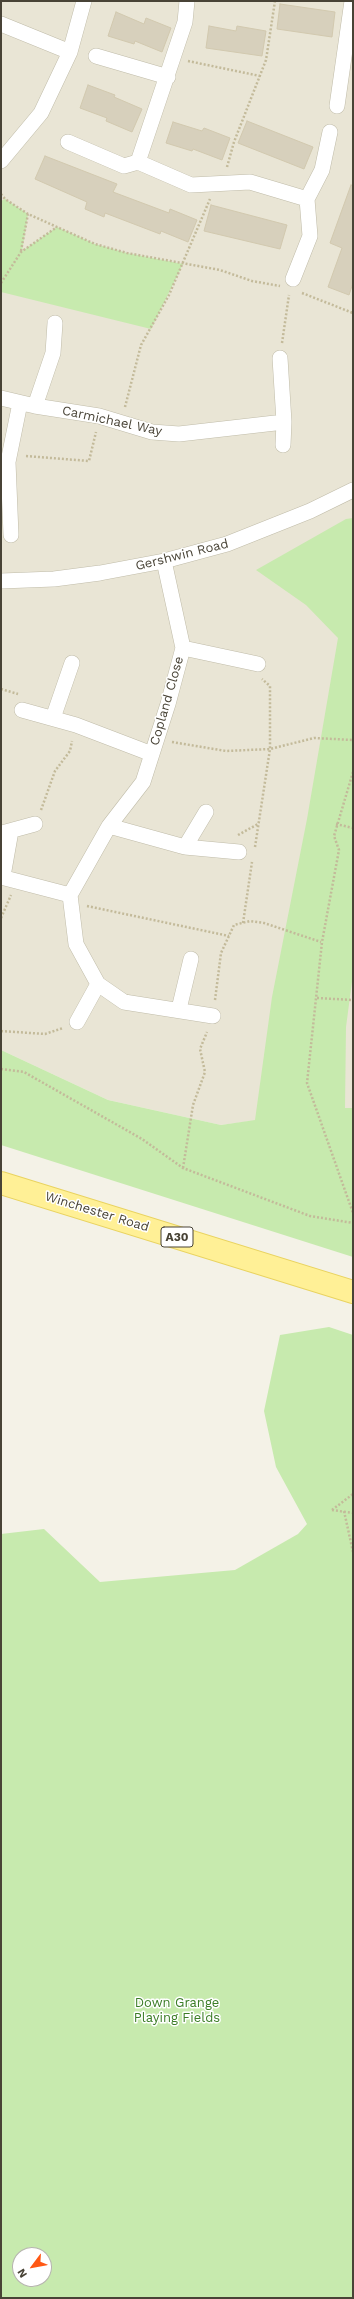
<!DOCTYPE html>
<html>
<head>
<meta charset="utf-8">
<style>
  body { margin:0 }
  #map { position:relative; width:354px; height:2299px; overflow:hidden; background:#f4f2e7; font-family:"Work Sans",sans-serif }
  canvas { display:block }
  .frame { position:absolute; inset:0; border:2px solid #484336; pointer-events:none }
  .north { position:absolute; left:12px; top:2247px; width:40px; height:40px; box-sizing:border-box; background:#fff; border:1px solid #b6b4af; border-radius:50%; rotate:238deg; font-size:11px; font-weight:700; line-height:16px; text-align:center; color:#484336 }
  .north::after { content:''; display:block; margin:auto; width:14px; height:18px; background:#ff5814; clip-path:polygon(50% 0,100% 100%,50% 72%,0 100%) }
</style>
</head>
<body>
<div id="map">
<canvas width="354" height="2299"></canvas>
<div class="frame"></div>
<div class="north">N</div>
</div>
<script>
const context = document.querySelector('canvas').getContext('2d');
context.lineJoin = 'round';
function fillPath(path, color) { context.fillStyle = color; context.fill(path, 'evenodd'); }
const toPath = rows => new Path2D(rows.map(r => 'M' + r).join(''));
function stroke(path, color, width, dash) { context.strokeStyle = color; context.lineWidth = width; context.lineCap = dash ? 'butt' : 'round'; context.setLineDash(dash || []); context.stroke(path); }
function write(font, color, halo, rows, align = 'center') {
  context.font = font + ' "Work Sans",sans-serif'; context.lineWidth = 3; context.setLineDash([]); context.textBaseline = 'middle'; context.strokeStyle = halo; context.fillStyle = color; for (const [text, x, y, turn = 0] of rows) {
    context.save(); context.translate(x, y); context.rotate((+turn || 0) * Math.PI / 180); context.textAlign = isNaN(turn) ? turn : align; if (halo) context.strokeText(text, 0, 0); context.fillText(text, 0, 0); context.restore();
  }
}
const residential = toPath([
  [1,1,353,1,353,1108,221,1125,108,1100,1,1050]
]);
const green = toPath([
  [5,199,28,214,22,251,57,227,95,244,127,253,183,264,151,329,1,292,1,201],
  [353,518,353,974,346,1027,345,1108,353,1108,353,1257,1,1145,1,1050,108,1100,221,1125,255,1120,272,997,307,819,338,638,306,605,256,570,346,519],
  [329,1327,353,1335,353,2298,1,2298,1,1534,44,1529,100,1582,235,1570,298,1534,307,1524,276,1467,264,1411,280,1335],
  [20,2255,44,2255,44,2279,20,2279]
]);
const building = toPath([
  [280,4,335,12,332,37,277,29,280,4],
  [116,12,144,24,146,18,171,28,162,52,135,41,134,44,108,36,116,12],
  [209,26,236,31,237,26,266,31,262,56,206,48,209,26],
  [88,85,115,95,114,97,142,109,132,132,106,121,107,118,80,108,88,85],
  [247,121,313,147,304,169,238,143,247,121],
  [173,122,202,131,204,128,230,138,222,160,193,149,192,151,166,143,173,122],
  [45,156,117,184,113,192,169,213,170,209,197,220,188,242,161,231,160,234,105,213,104,217,85,209,87,202,35,179,45,156],
  [351,185,353,186,353,283,349,295,328,287,342,248,330,243,351,185],
  [211,205,287,225,280,249,204,231,211,205]
]);
const path = toPath([
  [188,61,260,76],
  [227,167,234,142,266,60,275,1],
  [1,194,5,199,28,214,95,244,127,253,220,270,252,281,280,286],
  [21,251,28,214],
  [1,283,21,252,57,227],
  [302,293,353,313],
  [282,343,289,295],
  [125,407,141,345,169,295,210,199],
  [26,456,89,461,96,432],
  [1,689,18,694],
  [172,742,226,751,270,749,314,738,353,740],
  [353,772,334,836,339,850,322,942,307,1083,353,1213],
  [41,810,55,771,70,751,72,741],
  [336,824,353,828],
  [238,835,258,824],
  [255,847,270,749,270,686,262,679],
  [87,906,229,936],
  [1,918,11,895],
  [243,923,252,862],
  [317,998,353,1000],
  [215,1000,221,953,234,925,250,921,264,923,321,942],
  [1,1031,45,1034,63,1028],
  [1,1069,24,1072,142,1139,183,1168,310,1216,353,1223],
  [183,1168,193,1105,205,1072,200,1049,207,1032],
  [332,1510,353,1494],
  [332,1510,353,1513],
  [344,1511,353,1552]
]);
const street = toPath([
  [1,24,70,52],
  [96,56,168,77],
  [337,106,352,1],
  [68,142,124,166,138,162,191,185,250,182,307,199],
  [1,161,41,113,70,52,84,1],
  [138,162,185,22,187,1],
  [293,279,310,236,307,199,322,170,330,132],
  [280,358,284,422,283,445],
  [1,398,35,406,99,416,152,432,179,434,284,422],
  [35,406,53,353,55,323],
  [11,535,8,462,20,403],
  [164,561,183,648,168,704,143,782,109,826,70,895,76,944,98,984,124,1002,213,1016],
  [1,581,54,579,100,573,164,561,227,544,310,511,353,490],
  [183,648,258,664],
  [22,710,76,725,152,754],
  [53,718,72,663],
  [109,826,185,847,239,852],
  [2,833,35,824],
  [185,847,206,812],
  [3,876,11,831],
  [1,877,70,895],
  [179,1009,191,959],
  [77,1022,98,984]
]);
const primary = toPath([
  [1,1183,353,1292]
]);
const shields = [
  [177,1237,32]
];
const shieldNames = [
  ["A30",177,1237]
];
const streetNames = [
  ["Carmichael Way",112,421,12],
  ["Gershwin Road",182,555,-14],
  ["Copland Close",167,701,-74],
  ["Winchester Road",97,1212,17]
];
const parkNames = [
  ["Down Grange",177,2003],
  ["Playing Fields",177,2018]
];
fillPath(residential, '#e9e5d5');
fillPath(green, '#c7eaae');
fillPath(building, '#d7d0bc');
stroke(building, '#d2c9af', 1);
stroke(street, '#c0bca9', 16);
stroke(primary, '#e9d360', 24);
stroke(path, '#c3ba9a', 2.5, [2, 2]);
stroke(street, '#fff', 15);
stroke(primary, '#fff096', 22);
for (const [x, y, w] of shields) { const box = new Path2D(); box.roundRect(x - w / 2, y - 10, w, 20, 3); context.fillStyle = '#fff'; context.fill(box); stroke(box, '#484336', 1); }
write('bold 12px', '#484336', null, shieldNames);
write('13px', '#484336', '#fff', streetNames);
write('13px', '#3b7d26', '#fff', parkNames);
</script>
</body>
</html>
